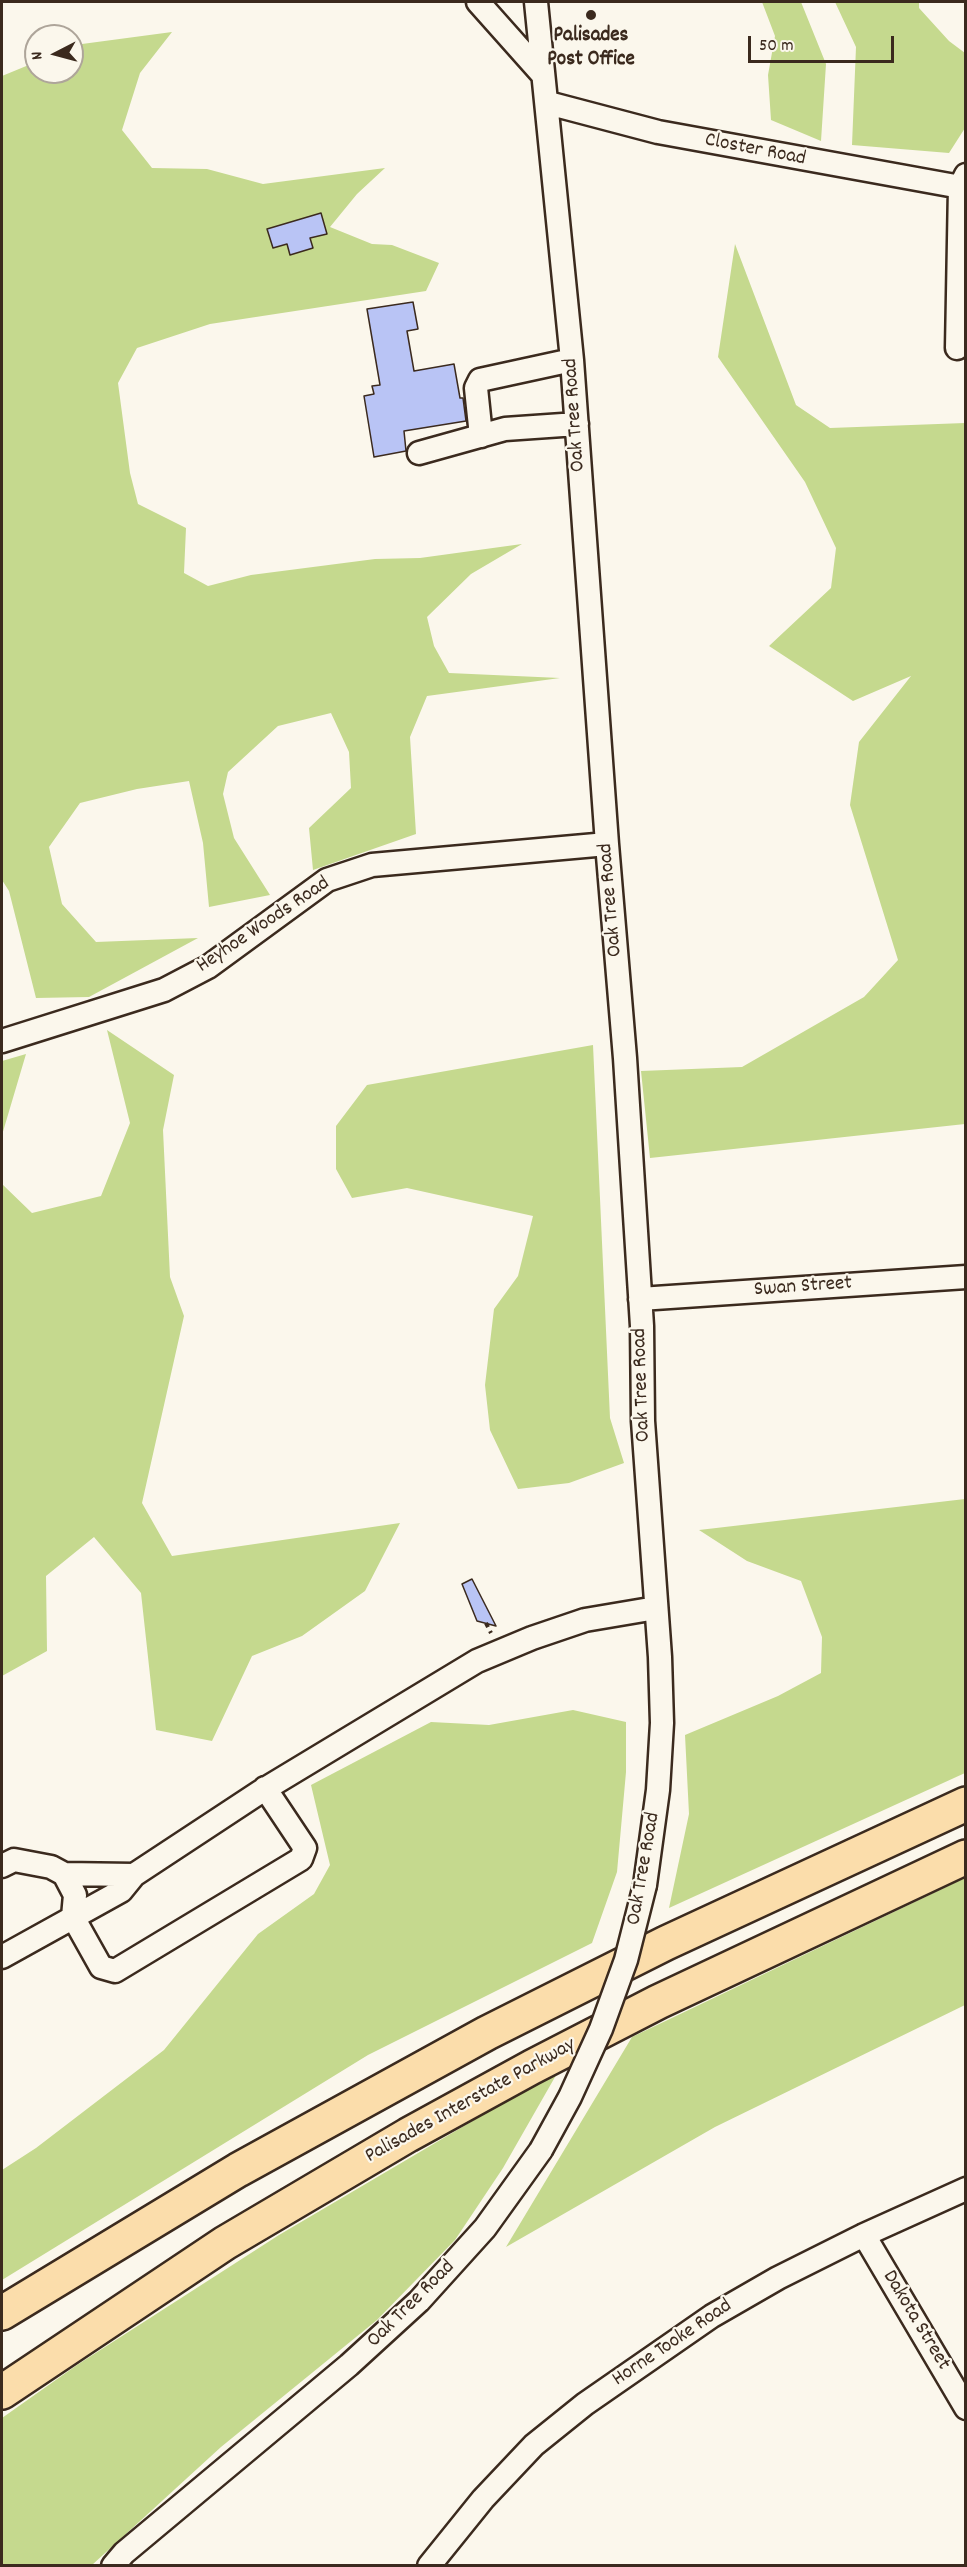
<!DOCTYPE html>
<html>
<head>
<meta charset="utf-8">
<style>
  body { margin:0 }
  #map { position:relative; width:967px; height:2567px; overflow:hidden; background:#fbf7ec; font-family:Dekko,sans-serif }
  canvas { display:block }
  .frame { position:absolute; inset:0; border:3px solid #3b2a1e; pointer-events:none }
  .north { position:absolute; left:24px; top:24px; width:60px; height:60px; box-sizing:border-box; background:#fbf7ec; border:2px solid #aea59a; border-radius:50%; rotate:264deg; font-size:16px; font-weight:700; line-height:24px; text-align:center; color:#3b2a1e }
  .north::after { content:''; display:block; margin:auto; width:21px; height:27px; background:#3b2a1e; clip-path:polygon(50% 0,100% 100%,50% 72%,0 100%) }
  .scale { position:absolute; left:748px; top:36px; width:146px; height:27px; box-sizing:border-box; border:3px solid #3b2a1e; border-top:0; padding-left:8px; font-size:18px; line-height:21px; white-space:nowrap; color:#3b2a1e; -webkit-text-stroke:4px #fbf7ec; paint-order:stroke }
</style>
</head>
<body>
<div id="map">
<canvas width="967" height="2567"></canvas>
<div class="frame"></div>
<div class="north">N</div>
<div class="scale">50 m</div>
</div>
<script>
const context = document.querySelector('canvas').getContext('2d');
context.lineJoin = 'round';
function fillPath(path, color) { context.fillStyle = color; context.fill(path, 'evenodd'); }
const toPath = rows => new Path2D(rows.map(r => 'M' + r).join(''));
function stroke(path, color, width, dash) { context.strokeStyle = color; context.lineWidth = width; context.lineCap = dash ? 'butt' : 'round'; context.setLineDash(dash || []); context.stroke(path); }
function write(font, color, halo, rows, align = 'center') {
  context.font = font + ' Dekko,sans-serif'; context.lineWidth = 4.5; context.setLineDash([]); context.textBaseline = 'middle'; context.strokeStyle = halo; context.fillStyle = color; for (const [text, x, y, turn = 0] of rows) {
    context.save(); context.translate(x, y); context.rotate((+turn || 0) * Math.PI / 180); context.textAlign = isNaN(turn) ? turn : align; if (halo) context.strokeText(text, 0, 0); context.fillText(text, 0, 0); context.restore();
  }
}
const green = toPath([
  [762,2,801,2,826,64,821,141,771,120,768,75,775,36],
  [835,2,919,2,919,8,949,41,965,53,965,128,949,153,852,145,856,47],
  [172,32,140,73,122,130,152,168,207,169,263,184,385,168,357,194,330,227,372,244,392,245,439,263,426,291,210,324,137,348,118,383,130,473,138,504,186,528,184,573,208,586,251,575,375,559,420,558,522,544,471,574,427,617,434,646,449,673,560,678,427,696,410,737,416,834,313,870,309,828,351,788,349,752,331,713,278,726,228,772,223,794,234,838,270,895,209,907,203,843,189,781,137,789,80,803,49,847,62,904,96,942,198,938,89,997,36,998,9,891,2,880,2,76,36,62,36,72,72,72,72,48,82,44],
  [735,244,796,405,830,428,965,423,965,1124,650,1158,641,1071,742,1067,864,997,898,960,850,805,859,742,911,676,853,701,769,646,831,588,836,548,805,482,718,357],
  [107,1030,174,1075,163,1130,170,1277,184,1316,142,1503,172,1556,400,1523,365,1591,302,1636,252,1656,212,1741,156,1730,141,1593,94,1537,46,1576,47,1651,2,1676,2,1184,32,1213,101,1196,130,1123],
  [593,1045,610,1418,624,1463,569,1483,518,1489,490,1430,485,1385,494,1309,518,1276,533,1216,407,1188,352,1198,336,1169,336,1126,367,1085],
  [26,1054,2,1135,2,1061],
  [965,1499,965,1773,669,1908,689,1814,685,1735,778,1696,821,1673,822,1637,801,1581,747,1561,699,1530],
  [573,1710,626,1722,626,1772,617,1872,592,1943,368,2055,2,2280,2,2170,36,2148,164,2050,258,1934,314,1894,330,1865,311,1785,431,1722,489,1725],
  [965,1878,965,2005,715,2127,506,2247,632,2037],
  [559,2070,503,2168,455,2240,377,2320,221,2447,92,2565,2,2565,2,2418,77,2365,279,2235]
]);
const building = toPath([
  [321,213,327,234,310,238,313,248,290,255,287,244,273,248,267,229,321,213],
  [413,302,418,329,407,331,414,371,454,364,460,398,463,398,466,421,404,431,406,451,374,457,364,396,374,394,372,386,380,385,367,309,413,302],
  [472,1579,496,1626,477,1621,462,1584,472,1579]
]);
const path = toPath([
  [486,1623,491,1633]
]);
const minor = toPath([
  [478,2,543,75],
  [536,2,572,360,607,844,625,1058,642,1326,643,1421,660,1657,662,1723,658,1790,645,1885],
  [548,103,658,132,966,188],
  [957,348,960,187,966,175],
  [481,436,476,388,480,380,572,360],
  [419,453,505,429,577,424],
  [2,1041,164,990,208,967,327,880,372,865,607,844],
  [640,1299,966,1277],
  [2,1866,14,1860,51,1867,64,1874,134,1875],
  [64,1874,75,1895,73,1917,101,1967,115,1971,301,1859,305,1848,265,1788],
  [2,1957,121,1891,134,1875,260,1792,477,1661,532,1638,585,1620,656,1608],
  [864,2235,966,2408],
  [113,2566,124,2553,349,2365,419,2301,485,2228,541,2150],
  [429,2566,483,2499,534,2445,585,2404,712,2316,778,2278,864,2235,966,2189]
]);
const highway = toPath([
  [2,2313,238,2170,487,2033,666,1943,966,1804],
  [2,2392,225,2243,408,2135,532,2067,658,2002,966,1857]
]);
const minorBridge = toPath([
  [541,2150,570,2097,601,2029,626,1960,645,1885]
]);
const markers = [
  [591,15,6,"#3b2a1e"]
];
const poiNames = [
  ["Palisades",591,37],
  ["Post Office",591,61]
];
const streetNames = [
  ["Closter Road",755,151,11],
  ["Oak Tree Road",576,415,-94],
  ["Oak Tree Road",612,900,-95],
  ["Heyhoe Woods Road",264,926,-34],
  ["Swan Street",803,1288,-4],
  ["Oak Tree Road",643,1385,-92],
  ["Oak Tree Road",645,1869,-80],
  ["Palisades Interstate Parkway",471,2102,-29],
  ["Oak Tree Road",412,2305,-45],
  ["Dakota Street",915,2321,59],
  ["Horne Tooke Road",673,2344,-34]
];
fillPath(green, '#c5d98e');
fillPath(building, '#b9c4f5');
stroke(building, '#3b2a1e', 1.5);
stroke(minor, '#3b2a1e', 27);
stroke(highway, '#3b2a1e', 38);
stroke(path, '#3b2a1e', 4, [4.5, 4.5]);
stroke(minor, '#fbf7ec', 22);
stroke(highway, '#fbddab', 33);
stroke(minorBridge, '#3b2a1e', 27, []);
stroke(minorBridge, '#fbf7ec', 22);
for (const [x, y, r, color] of markers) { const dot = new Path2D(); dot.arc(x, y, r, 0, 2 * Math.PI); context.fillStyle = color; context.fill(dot); stroke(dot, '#fbf7ec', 2); }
write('bold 21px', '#3b2a1e', '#fbf7ec', poiNames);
write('21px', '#3b2a1e', '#fbf7ec', streetNames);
</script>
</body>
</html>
